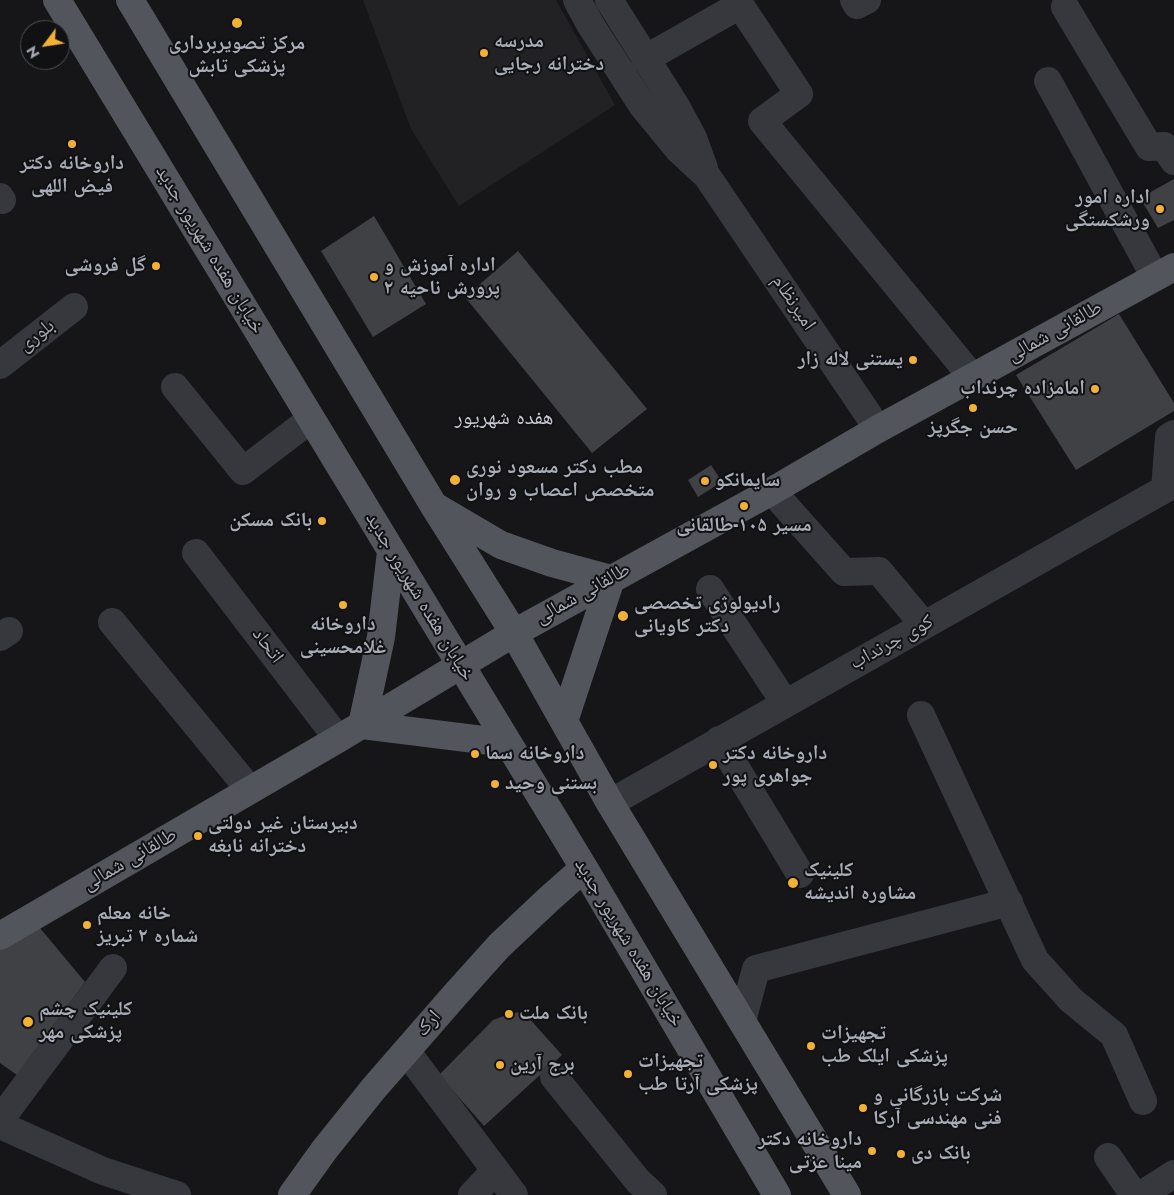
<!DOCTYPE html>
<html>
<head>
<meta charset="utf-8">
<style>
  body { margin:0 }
  #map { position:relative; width:1174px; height:1195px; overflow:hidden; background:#161618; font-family:Jost,sans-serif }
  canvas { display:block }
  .north { position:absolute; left:20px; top:20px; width:50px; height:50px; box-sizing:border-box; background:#111113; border:1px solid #4d4f55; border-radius:50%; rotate:239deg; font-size:14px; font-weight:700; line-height:20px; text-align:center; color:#a8adb8 }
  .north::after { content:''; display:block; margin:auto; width:18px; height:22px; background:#f2b134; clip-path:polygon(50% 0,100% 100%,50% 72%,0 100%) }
</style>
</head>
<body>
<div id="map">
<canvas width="1174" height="1195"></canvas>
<div class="north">N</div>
</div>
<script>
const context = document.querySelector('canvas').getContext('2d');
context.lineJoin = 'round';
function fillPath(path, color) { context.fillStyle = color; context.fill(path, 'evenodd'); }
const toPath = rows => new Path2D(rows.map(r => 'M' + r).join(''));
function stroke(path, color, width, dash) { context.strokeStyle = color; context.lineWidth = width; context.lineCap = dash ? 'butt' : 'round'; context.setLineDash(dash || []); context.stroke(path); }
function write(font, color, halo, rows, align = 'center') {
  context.font = font + ' Jost,"Noto Naskh Arabic",sans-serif'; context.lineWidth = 4; context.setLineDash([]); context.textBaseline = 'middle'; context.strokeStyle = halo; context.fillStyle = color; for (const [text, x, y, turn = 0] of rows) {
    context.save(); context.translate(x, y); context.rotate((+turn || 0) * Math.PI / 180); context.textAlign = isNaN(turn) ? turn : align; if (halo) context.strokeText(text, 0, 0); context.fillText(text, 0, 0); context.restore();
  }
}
const built = toPath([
  [363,0,556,0,615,105,459,206,411,129]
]);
const building = toPath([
  [1174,179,1174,220,1158,228,1140,198],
  [374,216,426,304,373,337,321,251],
  [518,251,647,409,592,453,465,297],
  [1119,314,1174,403,1174,411,1076,470,1016,375],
  [711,465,722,482,698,497,688,480],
  [35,922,85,982,17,1075,0,1063,0,943],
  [520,1012,527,1016,562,1055,484,1126,439,1075,493,1020,509,1014]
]);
const minor = toPath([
  [577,0,590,24,642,105,679,150,707,176,878,429],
  [609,0,677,108,693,138,704,168],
  [854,0,857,5,867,0],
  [1065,7,1149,147,1164,146,1174,161],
  [645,59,740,5,799,94,762,121,973,378],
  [1048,81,1155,277],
  [0,197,2,200],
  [0,365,74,307],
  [175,387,243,471,311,419],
  [1165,489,1169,437,1174,434],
  [772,491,844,572,879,571,924,625],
  [196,553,338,739],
  [710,589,785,703],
  [112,622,250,790],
  [0,637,9,631],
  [921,715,1035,960,1071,1000,1114,1035,1143,1101],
  [719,740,800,874],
  [610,803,1174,484],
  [742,1021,756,969,1009,902],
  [406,1051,514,1195],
  [554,1077,638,1181,653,1195],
  [0,1120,113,968],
  [0,1125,103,1171,177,1195],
  [1108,1157,1134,1195],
  [472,1195,495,1171],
  [1141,1195,1174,1174]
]);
const major = toPath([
  [57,0,584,868,777,1195],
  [130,0,434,506,514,633,610,803,847,1195],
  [438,508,501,545,552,563,611,579,564,721],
  [391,552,381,637,362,725,507,743],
  [0,936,338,739,514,633,772,491,878,429,1174,267],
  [292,1195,325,1149,374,1088,455,995,499,946,549,899,584,868]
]);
const markers = [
  [237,23,6,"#f2b134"],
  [484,53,5,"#f2b134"],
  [72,144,5,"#f2b134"],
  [1160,209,5,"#f2b134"],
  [156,266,5,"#f2b134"],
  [374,277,5,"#f2b134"],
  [913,360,5,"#f2b134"],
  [1095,389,5,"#f2b134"],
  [973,408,5,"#f2b134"],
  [455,480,6,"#f2b134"],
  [705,481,5,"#f2b134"],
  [744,506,5,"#f2b134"],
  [322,521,5,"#f2b134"],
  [343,605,5,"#f2b134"],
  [623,616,6,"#f2b134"],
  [475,754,5,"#f2b134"],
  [713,765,5,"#f2b134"],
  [495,784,5,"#f2b134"],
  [198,836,5,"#f2b134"],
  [793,883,6,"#f2b134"],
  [87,925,5,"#f2b134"],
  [509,1014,5,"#f2b134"],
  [28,1022,6,"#f2b134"],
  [811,1046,5,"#f2b134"],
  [500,1065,5,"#f2b134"],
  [628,1074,5,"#f2b134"],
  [863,1108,5,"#f2b134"],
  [872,1151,5,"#f2b134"],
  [901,1154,5,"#f2b134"]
];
const poiNames = [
  ["مدرسه",494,42],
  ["دخترانه رجایی",494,65],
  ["مرکز تصویربرداری",237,44,"center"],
  ["پزشکی تابش",237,67,"center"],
  ["داروخانه دکتر",72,164,"center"],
  ["فیض اللهی",72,187,"center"],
  ["اداره امور",1150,198,"right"],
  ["ورشکستگی",1150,221,"right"],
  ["گل فروشی",146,266,"right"],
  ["اداره آموزش و",384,266],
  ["پرورش ناحیه ۲",384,289],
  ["یستنی لاله زار",903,360,"right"],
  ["امامزاده چرنداب",1085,389,"right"],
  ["حسن جگرپز",973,428,"center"],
  ["مطب دکتر مسعود نوری",466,468],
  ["متخصص اعصاب و روان",466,491],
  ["سایمانکو",715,481],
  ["بانک مسکن",312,521,"right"],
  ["مسیر ۱۰۵-طالقانی",744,526,"center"],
  ["رادیولوژی تخصصی",634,604],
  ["دکتر کاویانی",634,627],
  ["داروخانه",343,625,"center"],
  ["غلامحسینی",343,648,"center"],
  ["داروخانه سما",485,754],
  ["داروخانه دکتر",723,754],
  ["جواهری پور",723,777],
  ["بستنی وحید",505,784],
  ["دبیرستان غیر دولتی",208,824],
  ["دخترانه نابغه",208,847],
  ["کلینیک",804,871],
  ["مشاوره اندیشه",804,894],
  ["خانه معلم",97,914],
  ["شماره ۲ تبریز",97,937],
  ["کلینیک چشم",39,1010],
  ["پزشکی مهر",39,1033],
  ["بانک ملت",519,1014],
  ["تجهیزات",821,1034],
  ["پزشکی ایلک طب",821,1057],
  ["تجهیزات",638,1062],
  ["پزشکی آرتا طب",638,1085],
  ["برج آرین",510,1065],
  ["شرکت بازرگانی و",873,1096],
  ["فنی مهندسی آرکا",873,1119],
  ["داروخانه دکتر",862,1140,"right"],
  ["مینا عزتی",862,1163,"right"],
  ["بانک دی",911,1154]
];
const streetNames = [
  ["خیابان هفده شهریور جدید",209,250,59],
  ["امیرنظام",793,303,56],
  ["طالقانی شمالی",1055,332,-29],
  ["بلوری",37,336,-38],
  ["طالقانی شمالی",583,594,-29],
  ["خیابان هفده شهریور جدید",419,597,59],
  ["کوی چرنداب",892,643,-29],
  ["اتحاد",267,646,53],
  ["طالقانی شمالی",130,860,-30],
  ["خیابان هفده شهریور جدید",628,943,59],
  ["ارک",429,1024,-49]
];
const neighbourhoodNames = [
  ["هفده شهریور",504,419]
];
fillPath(built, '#222225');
fillPath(building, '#404145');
stroke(minor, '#37383d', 28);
stroke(major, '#53555c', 28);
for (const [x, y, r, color] of markers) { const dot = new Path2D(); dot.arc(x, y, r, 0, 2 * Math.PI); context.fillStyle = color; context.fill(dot); stroke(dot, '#111113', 2); }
write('bold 20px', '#a8adb8', '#111113', poiNames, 'left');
write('20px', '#a8adb8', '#111113', streetNames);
write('21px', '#c9ccd4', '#111113', neighbourhoodNames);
</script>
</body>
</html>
